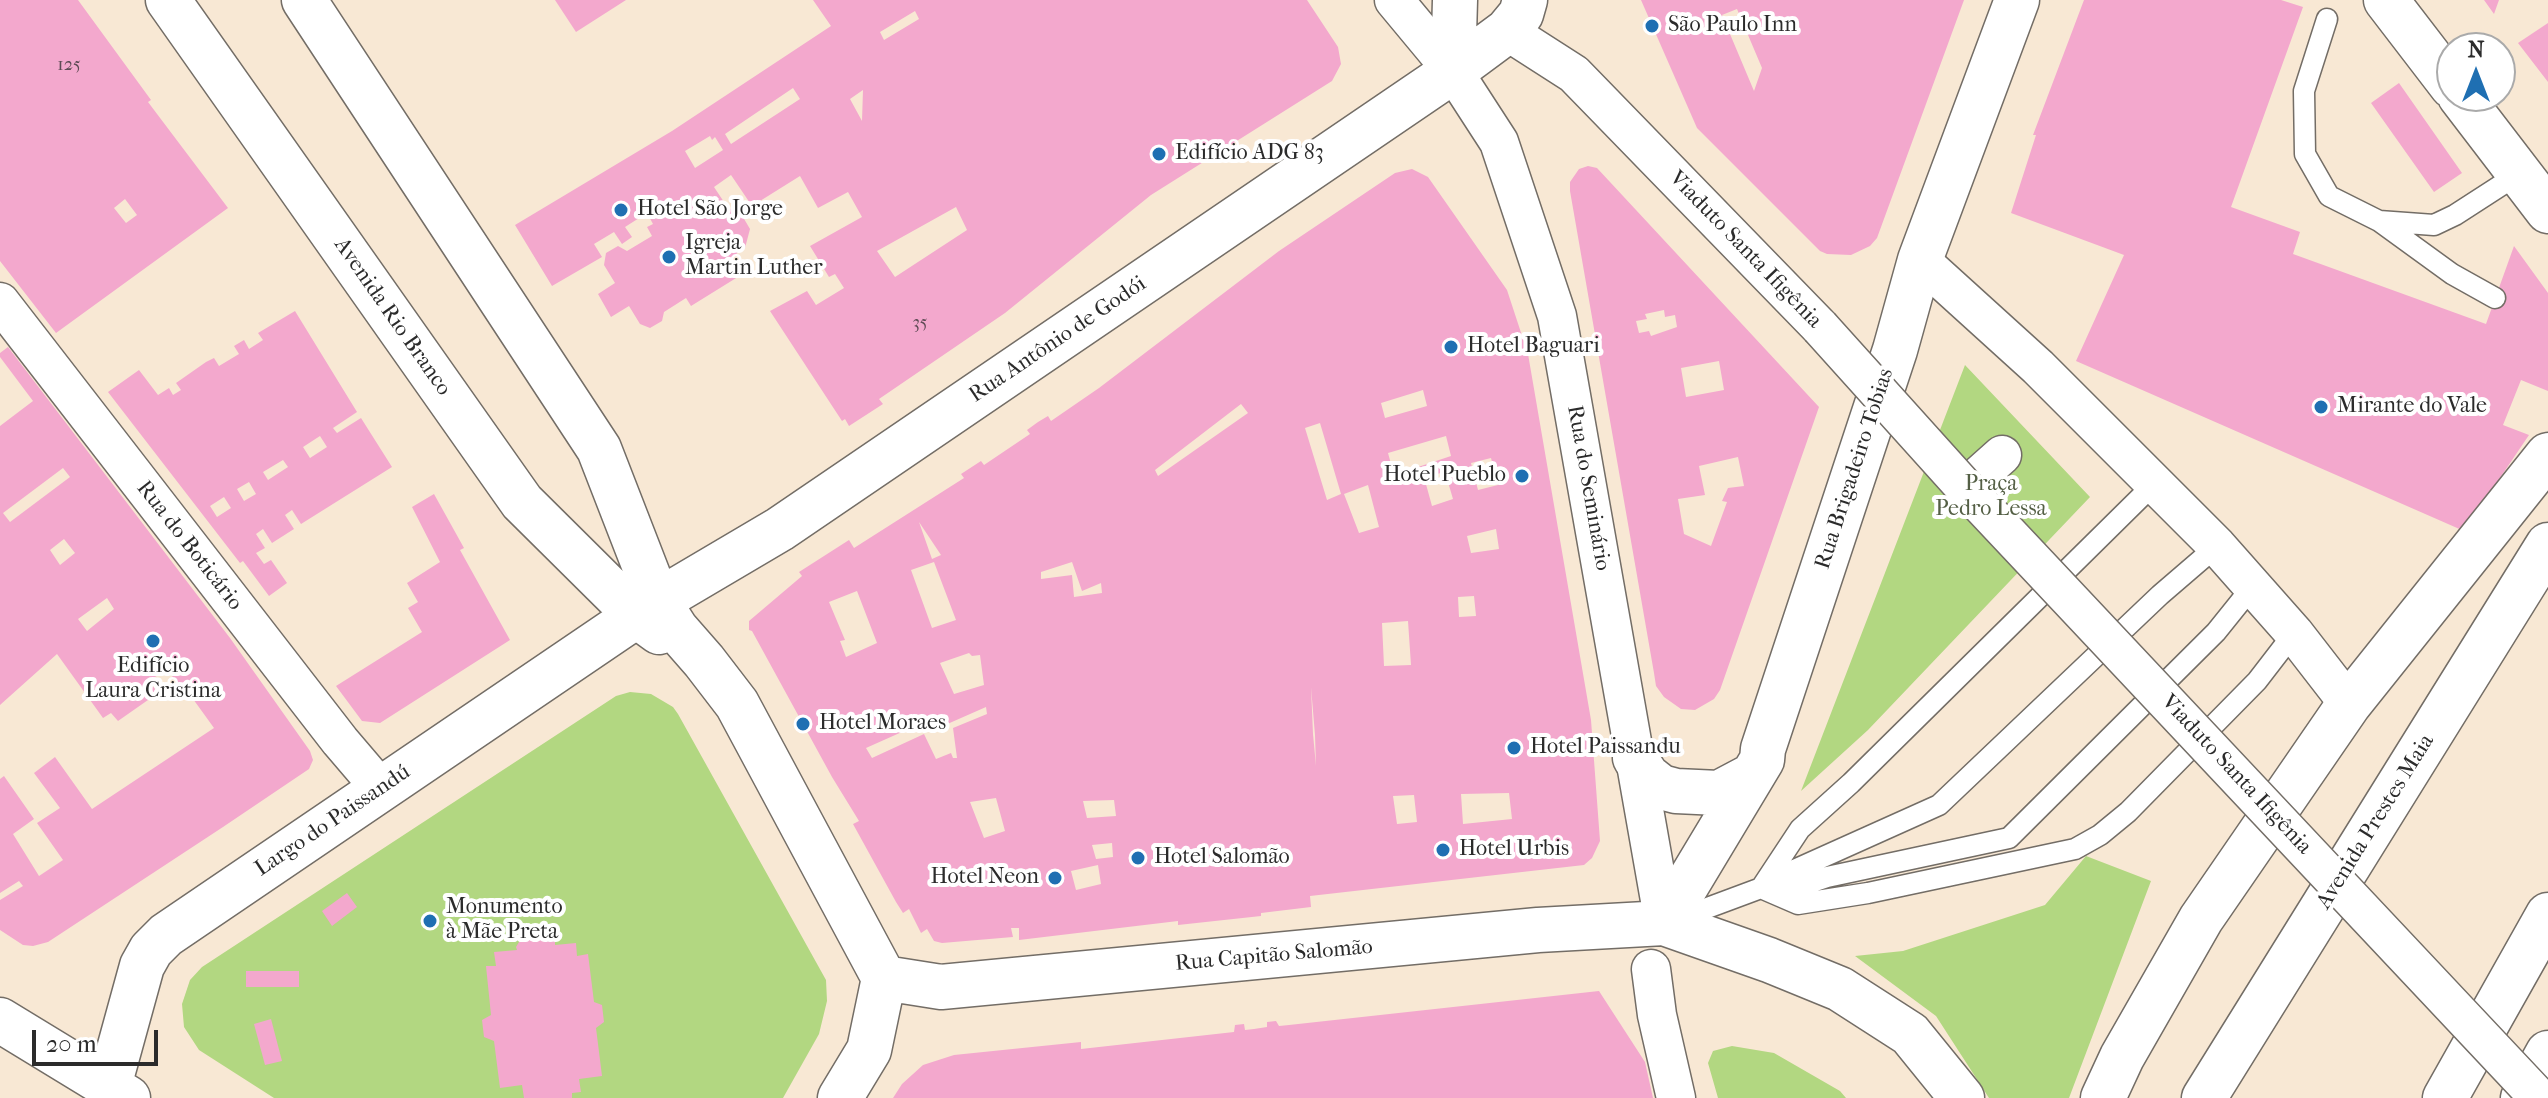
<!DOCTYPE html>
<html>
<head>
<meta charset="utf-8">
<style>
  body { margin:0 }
  #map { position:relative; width:2548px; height:1098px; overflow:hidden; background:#f8e8d4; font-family:"IM FELL French Canon",serif }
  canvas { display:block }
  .north { position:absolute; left:2436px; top:32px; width:80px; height:80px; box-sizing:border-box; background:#fff; border:2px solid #aaa; border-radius:50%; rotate:0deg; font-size:22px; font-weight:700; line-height:32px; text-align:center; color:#2b2b2b }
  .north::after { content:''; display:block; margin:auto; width:28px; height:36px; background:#1f6fb2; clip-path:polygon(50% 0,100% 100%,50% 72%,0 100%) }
  .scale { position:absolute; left:32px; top:1030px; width:126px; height:36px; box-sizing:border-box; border:4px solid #2b2b2b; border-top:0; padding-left:10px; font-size:24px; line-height:28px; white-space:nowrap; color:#2b2b2b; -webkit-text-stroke:6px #fff; paint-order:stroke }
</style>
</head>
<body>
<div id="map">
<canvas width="2548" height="1098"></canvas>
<div class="north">N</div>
<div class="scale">20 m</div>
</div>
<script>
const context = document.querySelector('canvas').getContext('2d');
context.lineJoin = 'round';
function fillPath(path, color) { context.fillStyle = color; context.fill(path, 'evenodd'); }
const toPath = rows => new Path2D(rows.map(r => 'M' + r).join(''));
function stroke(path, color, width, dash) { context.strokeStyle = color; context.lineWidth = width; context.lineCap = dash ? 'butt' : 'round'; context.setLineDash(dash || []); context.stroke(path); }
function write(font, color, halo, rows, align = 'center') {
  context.font = font + ' "IM FELL French Canon",serif'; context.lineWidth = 8; context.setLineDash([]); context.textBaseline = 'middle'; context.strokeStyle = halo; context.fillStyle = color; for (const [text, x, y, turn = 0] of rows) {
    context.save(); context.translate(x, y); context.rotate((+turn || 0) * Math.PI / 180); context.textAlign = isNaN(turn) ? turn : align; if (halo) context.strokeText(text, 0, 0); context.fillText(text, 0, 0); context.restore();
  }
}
const green = toPath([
  [1965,365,2090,497,1868,730,1801,791],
  [630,692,651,694,673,707,678,714,826,980,827,1001,819,1034,783,1098,274,1098,199,1050,184,1027,182,1004,190,980,202,967,616,696],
  [2086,856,2151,881,2069,1098,1989,1098,1936,1016,1855,956,1903,951,2045,905],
  [1732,1046,1774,1053,1840,1091,1846,1098,1718,1098,1708,1063,1713,1051]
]);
const building = toPath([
  [0,0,78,0,151,100,148,102,228,208,56,333,0,261],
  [125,199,137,215,126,223,114,208],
  [555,0,626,0,576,32],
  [813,0,1307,0,1338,47,1341,64,1332,81,1151,195,1005,313,879,399,883,404,849,426,845,419,842,421,770,311,807,291,816,305,844,288,835,274,829,277,810,246,862,217,848,192,818,208,800,176,752,206,731,175,714,187,728,208,740,212,750,229,745,248,730,258,741,275,691,306,686,298,664,312,662,321,650,328,640,324,629,306,611,317,598,294,615,283,604,265,606,253,618,246,627,251,652,236,647,227,653,224,647,213,625,227,632,237,622,244,614,232,594,244,602,257,552,286,515,225,672,131,831,26],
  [915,11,919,19,884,40,880,32],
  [793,88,800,99,731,144,725,134],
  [863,90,862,121,850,99],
  [710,136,712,140,715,137,723,150,695,168,685,151],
  [956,207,967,230,895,277,877,251],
  [1641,0,1964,0,1877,238,1870,246,1851,255,1827,254,1820,251,1697,128],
  [1737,9,1762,68,1754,91,1722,15],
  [2084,0,2281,0,2303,7,2231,207,2300,232,2293,254,2486,324,2514,246,2548,293,2548,391,2521,380,2503,425,2529,435,2464,531,2076,361,2124,255,2011,213,2036,135,2033,135],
  [2484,0,2499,0,2494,14],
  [2548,23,2548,82,2518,43],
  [2399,83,2462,173,2434,192,2371,103],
  [1588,166,1597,168,1819,407,1720,690,1714,699,1695,710,1681,709,1664,697,1656,686,1654,673,1570,191,1570,182,1579,169],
  [1664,310,1665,317,1675,315,1677,327,1651,336,1649,331,1639,333,1636,321,1647,319,1645,314],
  [1719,361,1724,390,1686,397,1681,368],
  [1738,457,1744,486,1728,488,1722,501,1727,502,1711,546,1684,534,1678,499,1705,495,1699,466],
  [1412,169,1428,177,1507,290,1528,354,1591,720,1600,841,1592,858,1584,865,1310,896,1311,907,1261,913,1261,916,1178,925,1178,921,1019,940,1019,928,1011,928,1013,937,942,943,934,941,927,929,921,933,909,909,903,913,896,902,853,824,859,821,832,777,752,631,749,630,749,621,802,576,799,572,849,540,854,548,964,478,961,474,981,461,984,465,1030,434,1027,430,1038,422,1048,416,1051,421,1099,388,1279,251,1395,173],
  [1423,390,1427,406,1385,418,1381,403],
  [1241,404,1248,413,1158,476,1155,470],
  [1320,423,1341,494,1327,500,1305,428],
  [1446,436,1451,456,1394,475,1388,453],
  [1491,458,1498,485,1478,490,1471,463],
  [1445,472,1453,499,1432,506,1424,477],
  [1368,485,1379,527,1359,533,1344,494],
  [919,522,941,555,932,559],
  [1496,529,1499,549,1471,553,1467,536],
  [934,562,956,620,932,628,911,570],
  [1072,562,1082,591,1101,583,1102,593,1074,597,1072,575,1041,579,1041,572],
  [857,591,877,643,846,657,840,641,845,640,829,602],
  [1474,596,1476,616,1459,617,1458,597],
  [1408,621,1411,665,1384,666,1382,623],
  [969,653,972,656,980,655,984,685,954,694,940,663],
  [1311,687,1315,735,1316,766,1313,734],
  [986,707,987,714,953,728,957,758,953,758,951,753,936,759,924,734,872,758,866,748,931,719,936,729],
  [1509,793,1512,819,1463,824,1461,794],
  [1414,795,1417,822,1397,824,1393,796],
  [996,798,1005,831,984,838,970,802],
  [1114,800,1116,816,1087,818,1083,801],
  [1112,843,1113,857,1096,859,1092,845],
  [1098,865,1101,884,1076,890,1071,871],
  [295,311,357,412,333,428,337,433,361,418,392,467,301,524,292,510,285,515,294,529,272,543,263,529,256,534,265,548,256,553,264,564,271,560,287,583,269,596,243,561,240,563,108,392,139,370,158,395,169,388,173,395,181,390,176,383,206,362,214,358,219,366,239,354,234,346,244,340,249,349,263,340,258,333],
  [320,436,327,447,310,458,303,447],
  [283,460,288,467,268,480,263,472],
  [249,482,256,494,244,501,237,489],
  [224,497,231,508,217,517,210,506],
  [8,347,230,638,310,751,313,760,309,769,223,827,48,942,33,946,23,945,0,930,0,900,23,886,19,881,0,893,0,779,4,776,34,819,13,834,39,876,63,860,37,823,60,808,34,773,55,757,92,809,214,728,188,692,185,694,167,669,149,681,158,693,118,721,111,713,103,718,57,654,0,705,0,426,33,401,0,357,0,353],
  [63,468,70,477,10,522,3,513],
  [64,539,75,553,60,565,50,550],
  [107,598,114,609,87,631,78,619],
  [434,494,464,548,460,550,510,640,380,723,362,721,336,686,422,632,408,608,418,602,407,583,440,562,412,507],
  [347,893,357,907,332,926,322,911],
  [542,933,555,942,555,945,576,943,577,956,588,954,594,1002,602,1005,604,1022,596,1028,602,1076,579,1079,581,1092,572,1093,572,1098,524,1098,522,1085,500,1088,494,1041,484,1037,482,1020,491,1015,486,966,496,966,494,952,517,950,516,947,524,934],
  [246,971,299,971,299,987,246,987],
  [1599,991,1645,1062,1653,1098,893,1098,902,1084,923,1065,954,1055,1081,1042,1081,1049,1234,1032,1235,1025,1244,1024,1245,1030,1254,1029,1267,1027,1267,1022,1276,1021,1279,1026,1289,1025],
  [271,1019,282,1061,265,1065,254,1024]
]);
const lane = toPath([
  [2327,19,2304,91,2305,154,2329,196,2379,221,2434,225,2455,215,2520,173],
  [2379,221,2452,274,2495,298],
  [1763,885,1800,829,1851,783,2154,484],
  [1761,888,1798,904,1868,893,2075,849,2100,835,2128,812,2257,681,2294,633],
  [1769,888,1800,886,1827,877,2009,838,2216,632,2253,586],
  [1675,920,1761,888,1792,871,1939,805,2160,595,2217,546]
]);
const street = toPath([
  [1394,0,1453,71,1499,142,1557,316,1664,923],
  [1507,31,1574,74,1820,327],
  [1920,260,2038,367,2217,546,2294,633,2349,704],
  [0,302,340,741,381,789],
  [1965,488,2002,455],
  [1651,969,1657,1015,1676,1098]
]);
const secondary = toPath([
  [168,0,522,502,637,616,659,632],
  [304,0,599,449,658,601,676,629,704,661,737,704,884,978,869,1050,840,1098],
  [2386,0,2452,86],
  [1453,71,1455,0],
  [2460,96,2548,211],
  [1635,758,1647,776,1661,787,1676,791,1719,793,1753,775],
  [1664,923,1762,760,1763,749,1895,350,1920,260,2017,0],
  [884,978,941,987,1538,930,1664,923,1769,960,1840,989,1910,1034,1962,1098],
  [0,1020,128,1098],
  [109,1086,142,966,151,950,166,935,658,601,780,529,1453,71,1507,31,1521,14,1525,0],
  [2523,1098,2548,1053]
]);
const highway = toPath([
  [2103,1098,2122,1057,2201,919,2349,704,2548,455],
  [2204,1098,2548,545],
  [2445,1098,2548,915]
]);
const streetBridge = toPath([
  [1820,327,1965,488,2539,1098]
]);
const markers = [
  [1652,26,8,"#1f6fb2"],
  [1159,154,8,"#1f6fb2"],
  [621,210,8,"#1f6fb2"],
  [669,257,8,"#1f6fb2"],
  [1451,347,8,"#1f6fb2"],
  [2321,407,8,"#1f6fb2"],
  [1522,476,8,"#1f6fb2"],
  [153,641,8,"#1f6fb2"],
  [803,724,8,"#1f6fb2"],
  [1514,748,8,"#1f6fb2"],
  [1443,850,8,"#1f6fb2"],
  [1138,858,8,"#1f6fb2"],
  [1055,878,8,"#1f6fb2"],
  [430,921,8,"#1f6fb2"]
];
const numberNames = [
  ["125",69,66],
  ["35",920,324]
];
const poiNames = [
  ["São Paulo Inn",1668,26],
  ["Edifício ADG 83",1175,154],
  ["Hotel São Jorge",637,210],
  ["Igreja",685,244],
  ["Martin Luther",685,269],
  ["Hotel Baguari",1467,347],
  ["Mirante do Vale",2337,407],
  ["Hotel Pueblo",1506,476,"right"],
  ["Edifício",153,667,"center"],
  ["Laura Cristina",153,692,"center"],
  ["Hotel Moraes",819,724],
  ["Hotel Paissandu",1530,748],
  ["Hotel Urbis",1459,850],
  ["Hotel Salomão",1154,858],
  ["Hotel Neon",1039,878,"right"],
  ["Monumento",446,908],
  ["à Mãe Preta",446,933]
];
const streetNames = [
  ["Viaduto Santa Ifigênia",1745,250,46],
  ["Avenida Rio Branco",392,317,55],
  ["Rua Antônio de Godói",1058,340,-34],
  ["Rua Brigadeiro Tobias",1855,469,-72],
  ["Rua do Seminário",1588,488,80],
  ["Rua do Boticário",189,546,52],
  ["Viaduto Santa Ifigênia",2236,775,47],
  ["Largo do Paissandú",333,821,-34],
  ["Avenida Prestes Maia",2376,822,-58],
  ["Rua Capitão Salomão",1274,956,-5]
];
const parkNames = [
  ["Praça",1991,485],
  ["Pedro Lessa",1991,510]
];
fillPath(green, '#b2d781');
fillPath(building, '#f3a8cd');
stroke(lane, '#736d66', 23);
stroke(street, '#736d66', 41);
stroke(secondary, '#736d66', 47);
stroke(highway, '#736d66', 47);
stroke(lane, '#fff', 20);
stroke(street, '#fff', 38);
stroke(secondary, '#fff', 44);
stroke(highway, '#fff', 44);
stroke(streetBridge, '#736d66', 41, []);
stroke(streetBridge, '#fff', 38);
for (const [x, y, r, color] of markers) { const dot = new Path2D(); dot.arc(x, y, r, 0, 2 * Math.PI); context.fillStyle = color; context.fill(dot); stroke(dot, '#fff', 3); }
write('18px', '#5d4a54', null, numberNames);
write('22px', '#2b2b2b', '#fff', poiNames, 'left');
write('22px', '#2b2b2b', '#fff', streetNames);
write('22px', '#545f45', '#fff', parkNames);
</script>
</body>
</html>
